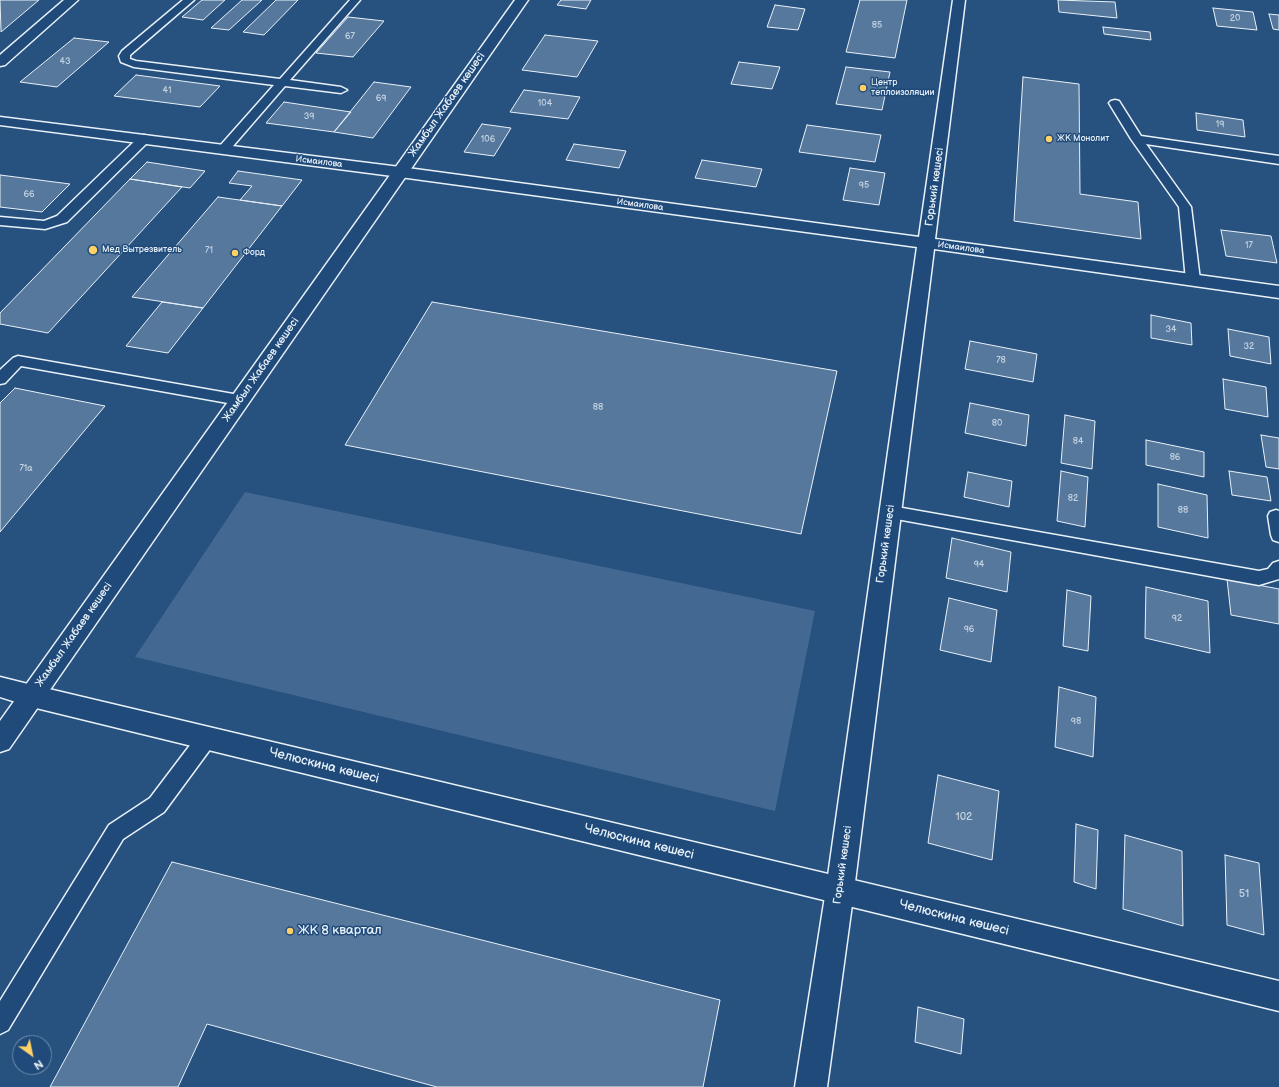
<!DOCTYPE html>
<html>
<head>
<meta charset="utf-8">
<style>
  body { margin:0 }
  #map { position:relative; width:1279px; height:1087px; overflow:hidden; background:#27517f; font-family:"Balsamiq Sans",sans-serif }
  canvas { display:block }
  .north { position:absolute; left:12px; top:1035px; width:40px; height:40px; box-sizing:border-box; background:#1f4a7a; border:1px solid #6f8dac; border-radius:50%; rotate:147deg; font-size:11px; font-weight:700; line-height:16px; text-align:center; color:#e8f1f8 }
  .north::after { content:''; display:block; margin:auto; width:14px; height:18px; background:#ffd166; clip-path:polygon(50% 0,100% 100%,50% 72%,0 100%) }
</style>
</head>
<body>
<div id="map">
<canvas width="1279" height="1087"></canvas>
<div class="north">N</div>
</div>
<script>
const context = document.querySelector('canvas').getContext('2d');
context.lineJoin = 'round';
function fillPath(path, color) { context.fillStyle = color; context.fill(path, 'evenodd'); }
const toPath = rows => new Path2D(rows.map(r => 'M' + r).join(''));
function stroke(path, color, width, dash) { context.strokeStyle = color; context.lineWidth = width; context.lineCap = dash ? 'butt' : 'round'; context.setLineDash(dash || []); context.stroke(path); }
function write(font, color, halo, rows, align = 'center') {
  context.font = font + ' "Balsamiq Sans",sans-serif'; context.lineWidth = 3; context.setLineDash([]); context.textBaseline = 'middle'; context.strokeStyle = halo; context.fillStyle = color; for (const [text, x, y, turn = 0] of rows) {
    context.save(); context.translate(x, y); context.rotate((+turn || 0) * Math.PI / 180); context.textAlign = isNaN(turn) ? turn : align; if (halo) context.strokeText(text, 0, 0); context.fillText(text, 0, 0); context.restore();
  }
}
const green = toPath([
  [245,492,815,611,775,811,135,657]
]);
const building = toPath([
  [0,0,39,0,1,32,0,0],
  [202,0,225,0,203,20,182,17,202,0],
  [242,0,262,0,229,30,211,28,242,0],
  [276,0,298,0,264,35,243,32,276,0],
  [561,0,591,0,586,9,557,5,561,0],
  [860,0,907,0,895,58,846,52,860,0],
  [1058,0,1115,2,1117,18,1059,12,1058,0],
  [775,5,805,9,798,30,767,27,775,5],
  [1213,8,1253,12,1257,30,1217,26,1213,8],
  [1269,14,1279,15,1279,30,1273,29,1269,14],
  [348,17,384,21,353,57,316,53,348,17],
  [1103,27,1150,32,1151,40,1104,34,1103,27],
  [545,35,598,41,577,77,522,70,545,35],
  [74,38,109,42,57,87,20,82,74,38],
  [739,62,780,67,772,89,731,84,739,62],
  [846,67,890,72,882,110,836,104,846,67],
  [136,75,220,86,200,107,114,96,136,75],
  [1023,77,1079,84,1080,194,1138,202,1141,239,1014,221,1023,77],
  [374,82,411,87,373,138,334,132,374,82],
  [524,90,580,97,568,119,510,112,524,90],
  [284,102,351,112,334,132,266,123,284,102],
  [1196,113,1243,120,1245,137,1197,130,1196,113],
  [482,124,511,128,494,156,464,152,482,124],
  [807,125,881,135,875,162,799,152,807,125],
  [574,144,626,151,619,168,566,160,574,144],
  [702,160,762,169,756,187,695,178,702,160],
  [147,162,205,171,190,188,130,179,147,162],
  [850,168,885,173,879,205,843,200,850,168],
  [238,171,302,180,282,206,240,200,252,186,229,183,238,171],
  [0,175,70,184,42,212,0,207,0,175],
  [130,179,182,187,48,333,0,324,0,313,130,179],
  [218,197,282,206,203,308,132,297,218,197],
  [1221,230,1271,236,1277,263,1226,256,1221,230],
  [162,302,203,308,168,353,126,346,162,302],
  [432,302,837,371,801,534,345,445,432,302],
  [1151,315,1191,323,1192,345,1151,338,1151,315],
  [1228,329,1269,337,1271,364,1230,356,1228,329],
  [970,341,1037,354,1033,382,965,369,970,341],
  [1223,379,1266,387,1268,417,1225,409,1223,379],
  [15,388,105,406,0,532,0,403,15,388],
  [970,403,1029,415,1026,446,965,433,970,403],
  [1065,415,1095,421,1092,469,1061,463,1065,415],
  [1261,435,1279,438,1279,469,1266,467,1261,435],
  [1146,440,1204,452,1204,477,1146,465,1146,440],
  [1061,471,1088,477,1085,527,1057,521,1061,471],
  [1229,471,1267,477,1271,501,1232,495,1229,471],
  [968,472,1012,481,1009,507,964,497,968,472],
  [1158,484,1207,495,1208,538,1158,527,1158,484],
  [952,538,1011,552,1007,592,946,578,952,538],
  [1227,579,1279,589,1279,624,1231,615,1227,579],
  [1146,587,1208,601,1210,653,1145,638,1146,587],
  [1067,590,1091,596,1088,651,1063,646,1067,590],
  [949,598,997,610,991,662,940,650,949,598],
  [1059,687,1096,697,1093,757,1055,747,1059,687],
  [938,775,999,791,992,860,928,843,938,775],
  [1076,824,1098,830,1096,889,1074,882,1076,824],
  [1125,835,1182,851,1183,926,1123,909,1125,835],
  [1225,855,1259,863,1264,935,1227,925,1225,855],
  [172,862,720,1000,703,1087,437,1087,207,1024,178,1087,50,1087,172,862],
  [918,1007,964,1019,961,1054,915,1042,918,1007]
]);
const service = toPath([
  [183,0,194,0,130,55,130,59,136,61,280,79,350,0,360,0,290,80,341,87,347,90,341,93,285,86,227,153,219,153,217,150,219,147,274,85,134,67,121,62,119,56,122,51,183,0],
  [1115,100,1119,101,1141,136,1279,156,1279,164,1146,144,1191,207,1200,280,1198,283,1193,284,1188,283,1186,280,1179,207,1131,139,1109,103,1111,101,1115,100],
  [144,135,148,136,150,139,148,142,67,222,45,229,0,225,0,217,44,221,57,216,140,136,144,135],
  [18,356,239,395,244,396,247,400,244,404,239,405,21,366,5,383,0,384,0,370,13,358,18,356],
  [891,506,1259,571,1268,569,1273,563,1279,561,1279,579,1259,585,891,518,885,516,883,512,885,508,891,506],
  [1276,510,1279,511,1279,542,1273,540,1271,535,1268,516,1270,512,1276,510],
  [207,729,214,732,217,738,214,744,164,812,123,839,8,1030,0,1034,0,1001,109,825,150,798,200,732,207,729]
]);
const minor = toPath([
  [64,0,78,0,5,65,0,66,0,55,64,0],
  [0,117,400,167,406,169,408,172,406,175,400,177,0,125,0,117],
  [0,677,32,685,1279,981,1279,1011,32,707,0,697,0,677]
]);
const tertiary = toPath([
  [953,0,965,0,935,239,1279,286,1279,298,934,249,854,890,827,1087,795,1087,826,890,917,247,400,177,394,175,392,172,394,169,400,167,919,237,953,0]
]);
const primary = toPath([
  [515,0,528,0,9,749,0,752,0,721,515,0]
]);
const markers = [
  [863,88,4,"#ffd166"],
  [1049,139,4,"#ffd166"],
  [93,250,5,"#ffd166"],
  [235,253,4,"#ffd166"],
  [290,931,4,"#ffd166"]
];
const numberNames = [
  ["20",1235,19],
  ["85",877,26],
  ["67",350,37],
  ["43",65,62],
  ["41",167,91],
  ["69",381,99],
  ["104",545,104],
  ["39",309,117],
  ["19",1220,125],
  ["106",488,140],
  ["95",864,186],
  ["66",29,195],
  ["17",1249,246],
  ["71",209,251],
  ["34",1171,330],
  ["32",1249,347],
  ["78",1001,361],
  ["88",598,408],
  ["80",997,424],
  ["84",1078,442],
  ["86",1175,458],
  ["71а",26,469],
  ["82",1073,499],
  ["88",1183,511],
  ["94",979,565],
  ["92",1177,619],
  ["96",969,630],
  ["98",1076,722]
];
const farPoinames = [
  ["Центр",871,83],
  ["теплоизоляции",871,93],
  ["ЖК Монолит",1057,139],
  ["Мед Вытрезвитель",102,250],
  ["Форд",243,253]
];
const farStreetnames = [
  ["Исмаилова",319,162,7],
  ["Исмаилова",640,205,8],
  ["Исмаилова",961,248,8]
];
const streetNames = [
  ["Жамбыл Жабаев көшесі",447,105,-55],
  ["Горький көшесі",935,187,-82],
  ["Жамбыл Жабаев көшесі",261,370,-55],
  ["Горький көшесі",886,544,-82],
  ["Жамбыл Жабаев көшесі",74,635,-55],
  ["Горький көшесі",843,865,-82]
];
const nearNumbernames = [
  ["102",964,817],
  ["51",1244,894]
];
const nearStreetnames = [
  ["Челюскина көшесі",324,766,14],
  ["Челюскина көшесі",639,842,14],
  ["Челюскина көшесі",954,918,14]
];
const nearPoinames = [
  ["ЖК 8 квартал",298,931]
];
fillPath(green, '#436891');
fillPath(building, '#57789d');
stroke(building, '#e8f1f8', 1);
stroke(service, '#e8f1f8', 3);
stroke(minor, '#e8f1f8', 3);
stroke(tertiary, '#e8f1f8', 3);
stroke(primary, '#e8f1f8', 3);
fillPath(service, '#1f4a7a');
fillPath(minor, '#1f4a7a');
fillPath(tertiary, '#1f4a7a');
fillPath(primary, '#1f4a7a');
for (const [x, y, r, color] of markers) { const dot = new Path2D(); dot.arc(x, y, r, 0, 2 * Math.PI); context.fillStyle = color; context.fill(dot); stroke(dot, '#1f4a7a', 1.5); }
write('9px', '#c4d3e1', null, numberNames);
write('9px', '#e8f1f8', '#1f4a7a', farPoinames, 'left');
write('9px', '#e8f1f8', '#1f4a7a', farStreetnames);
write('11px', '#e8f1f8', '#1f4a7a', streetNames);
write('11px', '#c4d3e1', null, nearNumbernames);
write('13px', '#e8f1f8', '#1f4a7a', nearStreetnames);
write('13px', '#e8f1f8', '#1f4a7a', nearPoinames, 'left');
</script>
</body>
</html>
